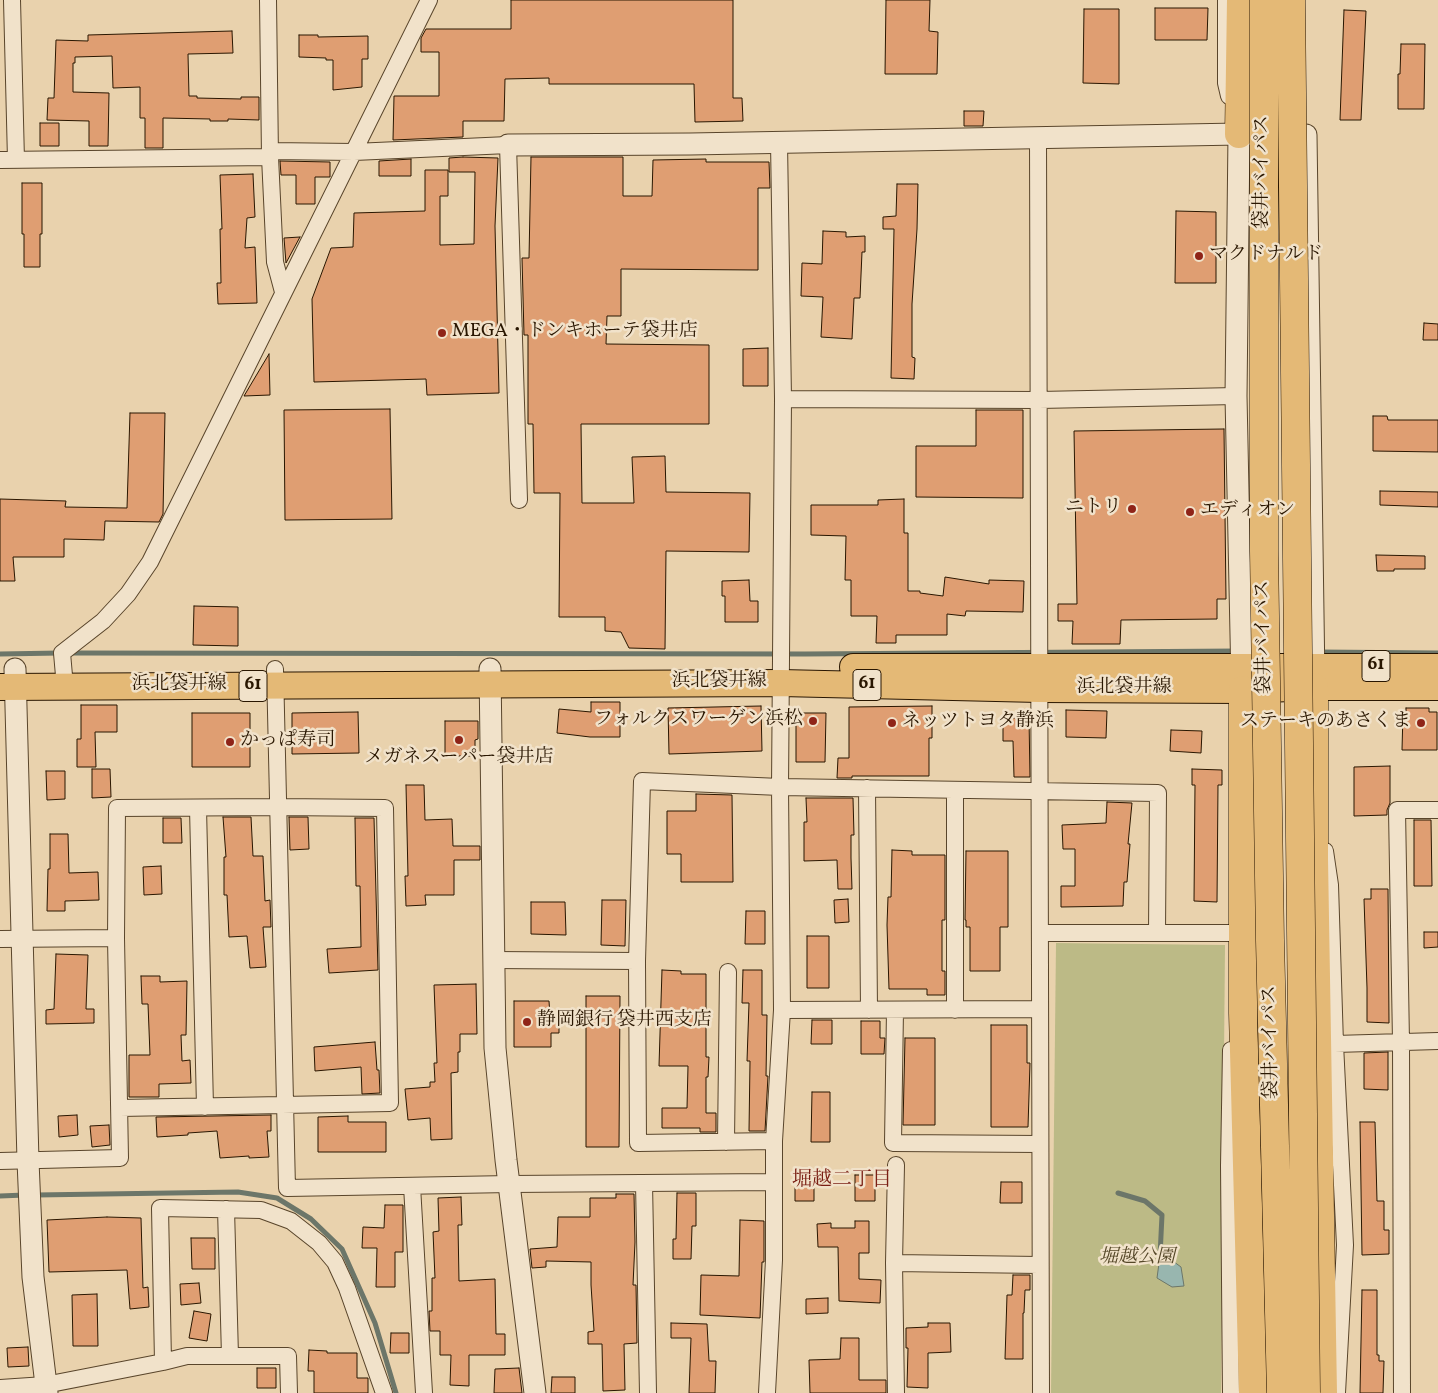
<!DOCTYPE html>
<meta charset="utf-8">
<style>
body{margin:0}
canvas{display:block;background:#e9d2ad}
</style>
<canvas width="1438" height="1393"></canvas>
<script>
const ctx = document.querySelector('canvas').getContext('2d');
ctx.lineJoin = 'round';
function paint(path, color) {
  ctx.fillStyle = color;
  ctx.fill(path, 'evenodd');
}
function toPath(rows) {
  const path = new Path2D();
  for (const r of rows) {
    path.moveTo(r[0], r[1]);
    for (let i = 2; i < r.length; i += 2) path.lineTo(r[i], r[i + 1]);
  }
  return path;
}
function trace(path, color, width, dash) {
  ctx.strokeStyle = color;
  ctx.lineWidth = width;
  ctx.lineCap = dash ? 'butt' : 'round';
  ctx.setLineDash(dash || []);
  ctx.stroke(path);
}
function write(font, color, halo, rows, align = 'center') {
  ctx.font = font + ' Vollkorn,"Noto Serif JP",serif';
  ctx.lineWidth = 5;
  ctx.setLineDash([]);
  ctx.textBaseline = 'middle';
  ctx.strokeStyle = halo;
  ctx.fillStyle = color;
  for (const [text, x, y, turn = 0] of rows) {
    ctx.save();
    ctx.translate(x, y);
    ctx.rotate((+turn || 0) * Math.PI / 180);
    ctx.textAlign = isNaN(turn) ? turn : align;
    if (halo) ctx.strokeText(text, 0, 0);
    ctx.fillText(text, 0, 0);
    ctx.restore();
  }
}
paint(toPath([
 [1056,943,1225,945,1221,1393,1051,1393]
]), '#bcba86');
const water = toPath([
 [1160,1256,1166,1256,1181,1267,1184,1286,1172,1287,1157,1278,1160,1256]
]);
paint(water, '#98b6af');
trace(water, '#6c7669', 1);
trace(toPath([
 [1319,652,1438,653],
 [69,653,805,654,1238,651],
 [0,654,60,653],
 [1118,1193,1145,1201,1162,1215,1160,1256],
 [36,1195,238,1192,277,1198,311,1219,342,1249,375,1323,396,1393],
 [0,1196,25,1195]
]), '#6c7669', 5);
const building = toPath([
 [511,0,733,0,733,98,742,98,743,121,695,122,694,84,549,84,549,78,505,79,504,121,463,121,463,137,393,140,394,96,439,96,439,52,421,52,421,38,426,29,511,29,511,0],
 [886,0,930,0,929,31,938,32,937,74,885,74,886,0],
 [1155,8,1208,8,1207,40,1155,40,1155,8],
 [1084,9,1119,9,1119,84,1083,83,1084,9],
 [1344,10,1366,11,1361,120,1340,120,1344,10],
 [232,31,233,53,188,54,189,96,197,96,197,98,241,99,241,97,259,97,259,120,228,119,228,121,210,121,210,119,163,118,163,148,145,148,145,118,140,118,140,87,113,88,112,56,75,57,75,63,73,63,73,92,109,93,108,146,89,146,89,121,47,120,48,98,54,98,56,40,88,41,88,35,232,31],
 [299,35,318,35,318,37,368,36,368,59,362,59,362,87,333,90,333,60,326,60,326,58,299,57,299,35],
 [1401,44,1425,44,1424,109,1398,109,1398,74,1400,74,1401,44],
 [964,111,984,111,983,126,964,126,964,111],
 [40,123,59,123,59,146,40,146,40,123],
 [463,157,498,158,495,226,499,393,427,395,426,379,314,382,312,299,331,248,353,247,354,213,425,211,425,170,448,170,448,196,440,196,440,245,474,244,475,172,449,172,449,158,463,157],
 [531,157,623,157,623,196,652,196,653,160,706,159,706,162,769,162,770,188,758,188,758,270,621,269,621,316,607,316,606,344,709,345,709,424,581,424,582,503,634,503,632,457,665,456,666,492,750,493,749,552,666,551,665,649,629,648,621,632,605,631,605,617,559,617,560,493,534,493,533,424,528,424,528,335,524,335,522,258,529,258,531,157],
 [411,159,411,176,379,176,379,161,411,159],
 [280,161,330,162,330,177,315,177,315,204,296,204,296,175,281,175,280,161],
 [253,174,255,217,247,218,245,248,255,247,257,303,218,304,217,283,221,283,220,229,222,229,220,175,253,174],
 [22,183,42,183,42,234,40,234,40,267,24,267,24,234,22,234,22,183],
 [897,184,918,184,917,229,912,304,912,357,915,358,914,379,891,378,894,229,883,229,883,217,896,216,897,184],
 [1176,211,1216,212,1216,283,1175,283,1176,211],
 [823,231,846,232,846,237,865,236,865,252,862,252,860,298,854,298,852,339,821,337,823,297,801,296,802,263,822,264,823,231],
 [300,237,286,263,284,238,300,237],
 [1424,323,1438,324,1438,340,1423,340,1424,323],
 [768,348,768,386,743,386,743,349,768,348],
 [269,354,270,395,244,396,269,354],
 [390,409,392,519,285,520,284,410,390,409],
 [976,410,1023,410,1023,498,916,497,916,446,976,446,976,410],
 [130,413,165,413,163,514,159,522,105,521,104,540,64,539,64,557,13,557,15,581,0,581,0,499,66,501,65,507,127,508,130,413],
 [1373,416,1387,416,1388,420,1438,420,1438,452,1373,451,1373,416],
 [1224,429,1226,599,1217,599,1217,619,1121,620,1120,644,1072,644,1073,621,1058,621,1058,604,1077,604,1074,431,1224,429],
 [1380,491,1438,492,1438,507,1380,505,1380,491],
 [904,499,904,533,908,533,908,591,920,591,920,593,943,596,945,577,989,584,989,580,1024,581,1023,612,966,611,965,616,947,614,947,635,896,635,896,643,876,643,877,616,851,616,851,580,845,580,846,536,811,535,811,505,878,505,878,500,904,499],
 [1376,555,1425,556,1425,569,1394,569,1394,571,1377,571,1376,555],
 [749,580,750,601,758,601,758,622,725,622,725,596,722,596,722,581,749,580],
 [194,606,238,607,238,646,193,645,194,606],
 [591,702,620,702,620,737,590,737,557,733,559,709,591,712,591,702],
 [81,705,117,705,117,732,95,732,96,767,77,767,77,739,81,739,81,705],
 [761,706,762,751,669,754,668,708,761,706],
 [932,706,932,738,929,738,929,776,852,776,852,778,837,778,838,758,849,758,849,707,932,706],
 [1406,708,1429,708,1429,712,1437,712,1437,750,1402,750,1403,712,1406,712,1406,708],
 [1066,710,1107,711,1106,738,1066,737,1066,710],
 [358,712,359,753,292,754,292,713,358,712],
 [192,713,250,713,250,767,192,767,192,713],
 [796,713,826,713,825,762,796,762,796,713],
 [1003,718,1029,718,1030,777,1014,777,1013,741,1003,741,1003,718],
 [445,721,478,721,478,739,475,740,475,756,445,756,445,721],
 [1171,730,1202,731,1201,753,1170,751,1171,730],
 [1390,766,1390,803,1387,810,1387,815,1354,816,1354,767,1390,766],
 [92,769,110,769,111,797,92,798,92,769],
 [1192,769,1222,770,1222,785,1218,785,1217,902,1194,901,1195,785,1192,785,1192,769],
 [46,771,65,771,65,799,47,800,46,771],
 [406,785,424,785,425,820,452,819,453,846,480,846,480,860,454,860,454,895,425,895,426,905,406,906,405,876,408,876,406,785],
 [696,794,732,795,733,882,681,882,681,854,667,854,667,811,696,811,696,794],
 [806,798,853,798,854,835,851,835,851,858,852,889,838,889,837,860,804,861,804,822,807,822,806,798],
 [1107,802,1132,803,1128,844,1130,844,1127,882,1124,882,1123,906,1061,907,1061,886,1075,886,1075,849,1063,849,1062,825,1106,823,1107,802],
 [223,817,251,817,253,856,263,856,265,901,270,900,271,927,263,927,266,967,250,968,247,936,229,937,227,895,224,895,224,857,226,857,223,817],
 [289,817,308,817,309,849,290,850,289,817],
 [163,818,181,818,182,843,163,843,163,818],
 [355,818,374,818,378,970,329,973,327,949,361,947,360,886,356,886,355,818],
 [1414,820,1431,820,1432,886,1414,886,1414,820],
 [50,834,68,834,69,873,98,872,99,900,65,901,65,911,47,911,48,869,50,869,50,834],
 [892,850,912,851,912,855,945,855,945,920,942,920,942,971,945,971,945,995,927,995,927,989,889,989,887,925,888,897,891,897,892,850],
 [966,851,1008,851,1008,927,1000,927,1000,971,970,971,970,927,966,927,966,920,965,920,966,851],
 [161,866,162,894,144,895,143,867,161,866],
 [1371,889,1388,889,1389,1023,1367,1022,1367,988,1364,899,1371,899,1371,889],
 [848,899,849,922,835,923,834,900,848,899],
 [602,900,626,900,625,946,601,945,602,900],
 [531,902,565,902,566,935,531,934,531,902],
 [746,911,765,911,765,944,745,944,746,911],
 [1424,932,1438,932,1438,947,1424,948,1424,932],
 [807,936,829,936,829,988,807,988,807,936],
 [56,954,88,955,86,1009,94,1009,94,1023,46,1024,46,1010,54,1009,56,954],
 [662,970,681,971,681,974,706,974,706,1057,709,1057,708,1077,706,1077,706,1113,716,1113,716,1132,700,1132,700,1128,662,1128,662,1108,687,1108,688,1066,659,1066,662,970],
 [743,970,762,970,762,1015,767,1015,766,1076,768,1076,765,1131,749,1131,750,1061,747,1061,749,1003,742,1003,743,970],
 [141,976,160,976,160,982,187,981,186,1035,181,1035,182,1061,190,1060,191,1083,159,1084,159,1097,129,1097,129,1055,150,1055,148,1004,142,1004,141,976],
 [476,984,477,1034,460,1034,460,1052,458,1052,458,1072,451,1073,452,1139,431,1140,430,1118,408,1120,405,1089,430,1087,430,1082,435,1082,434,1063,437,1063,434,985,476,984],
 [586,996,620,996,619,1147,586,1147,586,996],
 [514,1001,549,1001,550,1016,559,1016,559,1033,551,1033,551,1047,514,1047,514,1001],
 [812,1020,832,1020,832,1044,811,1044,812,1020],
 [861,1021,880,1021,880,1038,885,1038,884,1054,861,1054,861,1021],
 [991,1025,1027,1025,1027,1063,1030,1063,1028,1127,991,1127,991,1025],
 [905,1038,935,1038,935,1125,903,1125,905,1038],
 [375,1042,377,1070,379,1070,380,1093,362,1094,361,1067,315,1071,314,1047,375,1042],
 [1388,1052,1388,1090,1364,1089,1364,1053,1388,1052],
 [812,1092,830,1092,830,1142,811,1142,812,1092],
 [77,1115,78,1135,59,1137,58,1116,77,1115],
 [271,1115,271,1131,267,1131,269,1157,249,1158,249,1156,220,1158,217,1131,188,1133,188,1135,157,1137,156,1117,271,1115],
 [348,1116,348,1122,386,1122,386,1152,318,1152,318,1117,348,1116],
 [1360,1122,1375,1122,1377,1201,1384,1201,1384,1230,1389,1230,1389,1254,1362,1255,1360,1122],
 [109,1125,110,1145,92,1147,90,1126,109,1125],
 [855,1175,875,1175,875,1201,855,1201,855,1175],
 [795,1180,814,1181,814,1201,795,1201,795,1180],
 [1001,1182,1022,1182,1022,1203,1000,1203,1001,1182],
 [677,1193,696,1193,696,1226,692,1226,691,1259,673,1259,673,1239,676,1239,677,1193],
 [616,1194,634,1194,635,1242,633,1285,636,1285,637,1343,624,1344,625,1390,603,1391,602,1344,588,1344,588,1332,594,1331,591,1285,591,1262,546,1261,546,1267,532,1268,530,1249,557,1247,558,1217,590,1217,590,1198,616,1198,616,1194],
 [461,1197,462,1225,458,1225,459,1281,495,1279,496,1334,505,1334,505,1355,469,1355,469,1386,450,1385,451,1355,440,1355,440,1331,430,1331,429,1311,432,1311,432,1278,435,1278,433,1232,439,1231,438,1198,461,1197],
 [385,1205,403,1205,403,1252,395,1252,395,1287,376,1287,377,1248,362,1248,363,1227,384,1228,385,1205],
 [107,1217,141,1218,143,1288,148,1287,149,1307,130,1309,127,1270,49,1272,47,1220,107,1217],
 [740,1220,764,1221,764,1262,762,1262,760,1318,700,1315,701,1275,739,1276,740,1220],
 [855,1221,869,1221,869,1253,859,1253,859,1279,881,1280,880,1303,839,1301,838,1247,818,1247,817,1224,831,1223,831,1228,855,1228,855,1221],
 [191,1238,215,1238,215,1269,192,1269,191,1238],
 [1013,1275,1030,1275,1030,1290,1025,1290,1024,1313,1023,1313,1023,1359,1005,1359,1007,1295,1012,1295,1013,1275],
 [199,1283,201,1303,181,1305,180,1284,199,1283],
 [1362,1290,1377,1290,1377,1355,1379,1355,1379,1361,1384,1361,1383,1393,1360,1393,1362,1290],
 [97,1294,98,1346,73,1346,72,1295,97,1294],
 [828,1298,828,1313,806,1314,806,1299,828,1298],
 [194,1311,211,1314,207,1341,189,1338,194,1311],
 [671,1323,707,1324,709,1361,716,1361,715,1393,689,1393,691,1338,671,1338,671,1323],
 [928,1323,950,1323,951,1352,928,1353,928,1388,907,1387,908,1348,906,1348,906,1328,928,1327,928,1323],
 [391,1333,409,1333,409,1353,390,1353,391,1333],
 [841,1338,859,1338,859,1380,886,1380,886,1393,810,1393,809,1360,840,1359,841,1338],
 [28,1347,29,1366,8,1367,7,1348,28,1347],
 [309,1350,327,1351,327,1353,357,1353,357,1378,368,1378,368,1393,314,1393,314,1371,308,1371,309,1350],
 [257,1368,276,1368,276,1388,257,1388,257,1368],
 [519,1368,522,1393,494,1393,495,1369,519,1368],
 [552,1377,575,1377,575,1393,551,1393,552,1377]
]);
paint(building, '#df9e72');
trace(building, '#291600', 1);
const minor = toPath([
 [12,0,16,160],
 [268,0,270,157,275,262,283,292],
 [1226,0,1226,83,1229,96],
 [1038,137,1041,1393],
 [270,151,354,152,508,145,519,500],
 [0,160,270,157],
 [783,399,1039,400,1236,396],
 [275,669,287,1188,510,1184,773,1182],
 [65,687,62,653,103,621,128,594,150,562,429,0],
 [867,788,869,1010],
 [955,790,955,1010],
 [198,808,205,1107],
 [1325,851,1330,885,1335,1044,1345,1245,1337,1393],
 [1041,933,1234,933],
 [0,939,116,938],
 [493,960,637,961],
 [782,1010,1040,1009],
 [895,1010,893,1143,1040,1144],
 [1335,1044,1438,1041],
 [774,1141,638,1143,637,961,642,781,780,787,1158,793,1157,933],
 [726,1142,728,972],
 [0,1161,120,1158,116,938,117,808,278,807,385,808,390,1103,120,1108],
 [896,1165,894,1263,896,1393],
 [644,1183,648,1393],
 [412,1186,424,1393],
 [226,1209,230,1356],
 [894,1263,1039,1265],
 [163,1362,160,1208,261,1210,291,1221,319,1243,335,1262,347,1288,384,1393],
 [0,1388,45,1385,163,1362,187,1356,288,1356,289,1393],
 [767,1393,774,1260,774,1141,782,1010,780,787,783,399,779,142],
 [1231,1393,1229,1166,1231,1050],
 [1402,1393,1401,1042,1397,810,1438,810]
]);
const tertiary = toPath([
 [1239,134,1236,396,1242,682],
 [508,145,690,144,1239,134,1306,135,1314,682],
 [15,669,28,1161,33,1277,47,1393],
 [490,669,495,1048,506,1160,535,1393]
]);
const primary = toPath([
 [853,667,1438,667],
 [0,687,781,683,1039,689,1243,690,1314,687,1438,687]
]);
const trunk = toPath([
 [1239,134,1241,0],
 [1314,687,1314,859,1323,1393],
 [1243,690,1243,1013,1253,1393]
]);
trace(minor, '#59452b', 18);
trace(tertiary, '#59452b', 23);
trace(primary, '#291600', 28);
trace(trunk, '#291600', 29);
trace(minor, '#f1e2ca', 16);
trace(tertiary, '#f1e2ca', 21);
trace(primary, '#e4b976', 26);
trace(trunk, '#e4b976', 28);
const trunkBridge = toPath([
 [1264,0,1264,551,1270,940,1281,1393],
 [1291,0,1306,1393]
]);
trace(trunkBridge, '#291600', 29, []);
trace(trunkBridge, '#e4b976', 28);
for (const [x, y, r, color] of [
 [1199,256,5,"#8f2418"],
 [442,333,5,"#8f2418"],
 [1132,509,5,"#8f2418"],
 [1190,512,5,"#8f2418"],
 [813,721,5,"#8f2418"],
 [892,723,5,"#8f2418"],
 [1421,723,5,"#8f2418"],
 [459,740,5,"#8f2418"],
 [230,742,5,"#8f2418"],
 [527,1022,5,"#8f2418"]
]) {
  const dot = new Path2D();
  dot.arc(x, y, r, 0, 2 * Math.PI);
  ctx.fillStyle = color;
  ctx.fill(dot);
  trace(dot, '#f1e2ca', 2);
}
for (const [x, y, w] of [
 [1376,666,28],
 [867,685,28],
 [253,686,28]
]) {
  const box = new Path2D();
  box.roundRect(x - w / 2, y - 15.5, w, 31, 4);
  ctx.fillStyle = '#f1e2ca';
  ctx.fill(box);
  trace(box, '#291600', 1);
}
write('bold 18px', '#291600', null, [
 ["61",1376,666],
 ["61",867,685],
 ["61",253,686]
]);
write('19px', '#291600', '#f1e2ca', [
 ["袋井バイパス",1264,172,-90],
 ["袋井バイパス",1265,637,-91],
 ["浜北袋井線",719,683],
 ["浜北袋井線",179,686],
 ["浜北袋井線",1124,689],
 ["袋井バイパス",1272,1042,-91]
]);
write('19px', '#291600', '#f1e2ca', [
 ["マクドナルド",1209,256],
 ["MEGA・ドンキホーテ袋井店",452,333],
 ["ニトリ",1122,509,"right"],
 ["エディオン",1200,512],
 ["フォルクスワーゲン浜松",803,721,"right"],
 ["ネッツトヨタ静浜",902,723],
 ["ステーキのあさくま",1411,723,"right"],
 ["かっぱ寿司",240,742],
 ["メガネスーパー袋井店",459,759,"center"],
 ["静岡銀行 袋井西支店",537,1022]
], 'left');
write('italic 19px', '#554728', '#f1e2ca', [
 ["堀越公園",1137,1259]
]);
write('20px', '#7a1f14', '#f1e2ca', [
 ["堀越二丁目",842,1181]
]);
</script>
